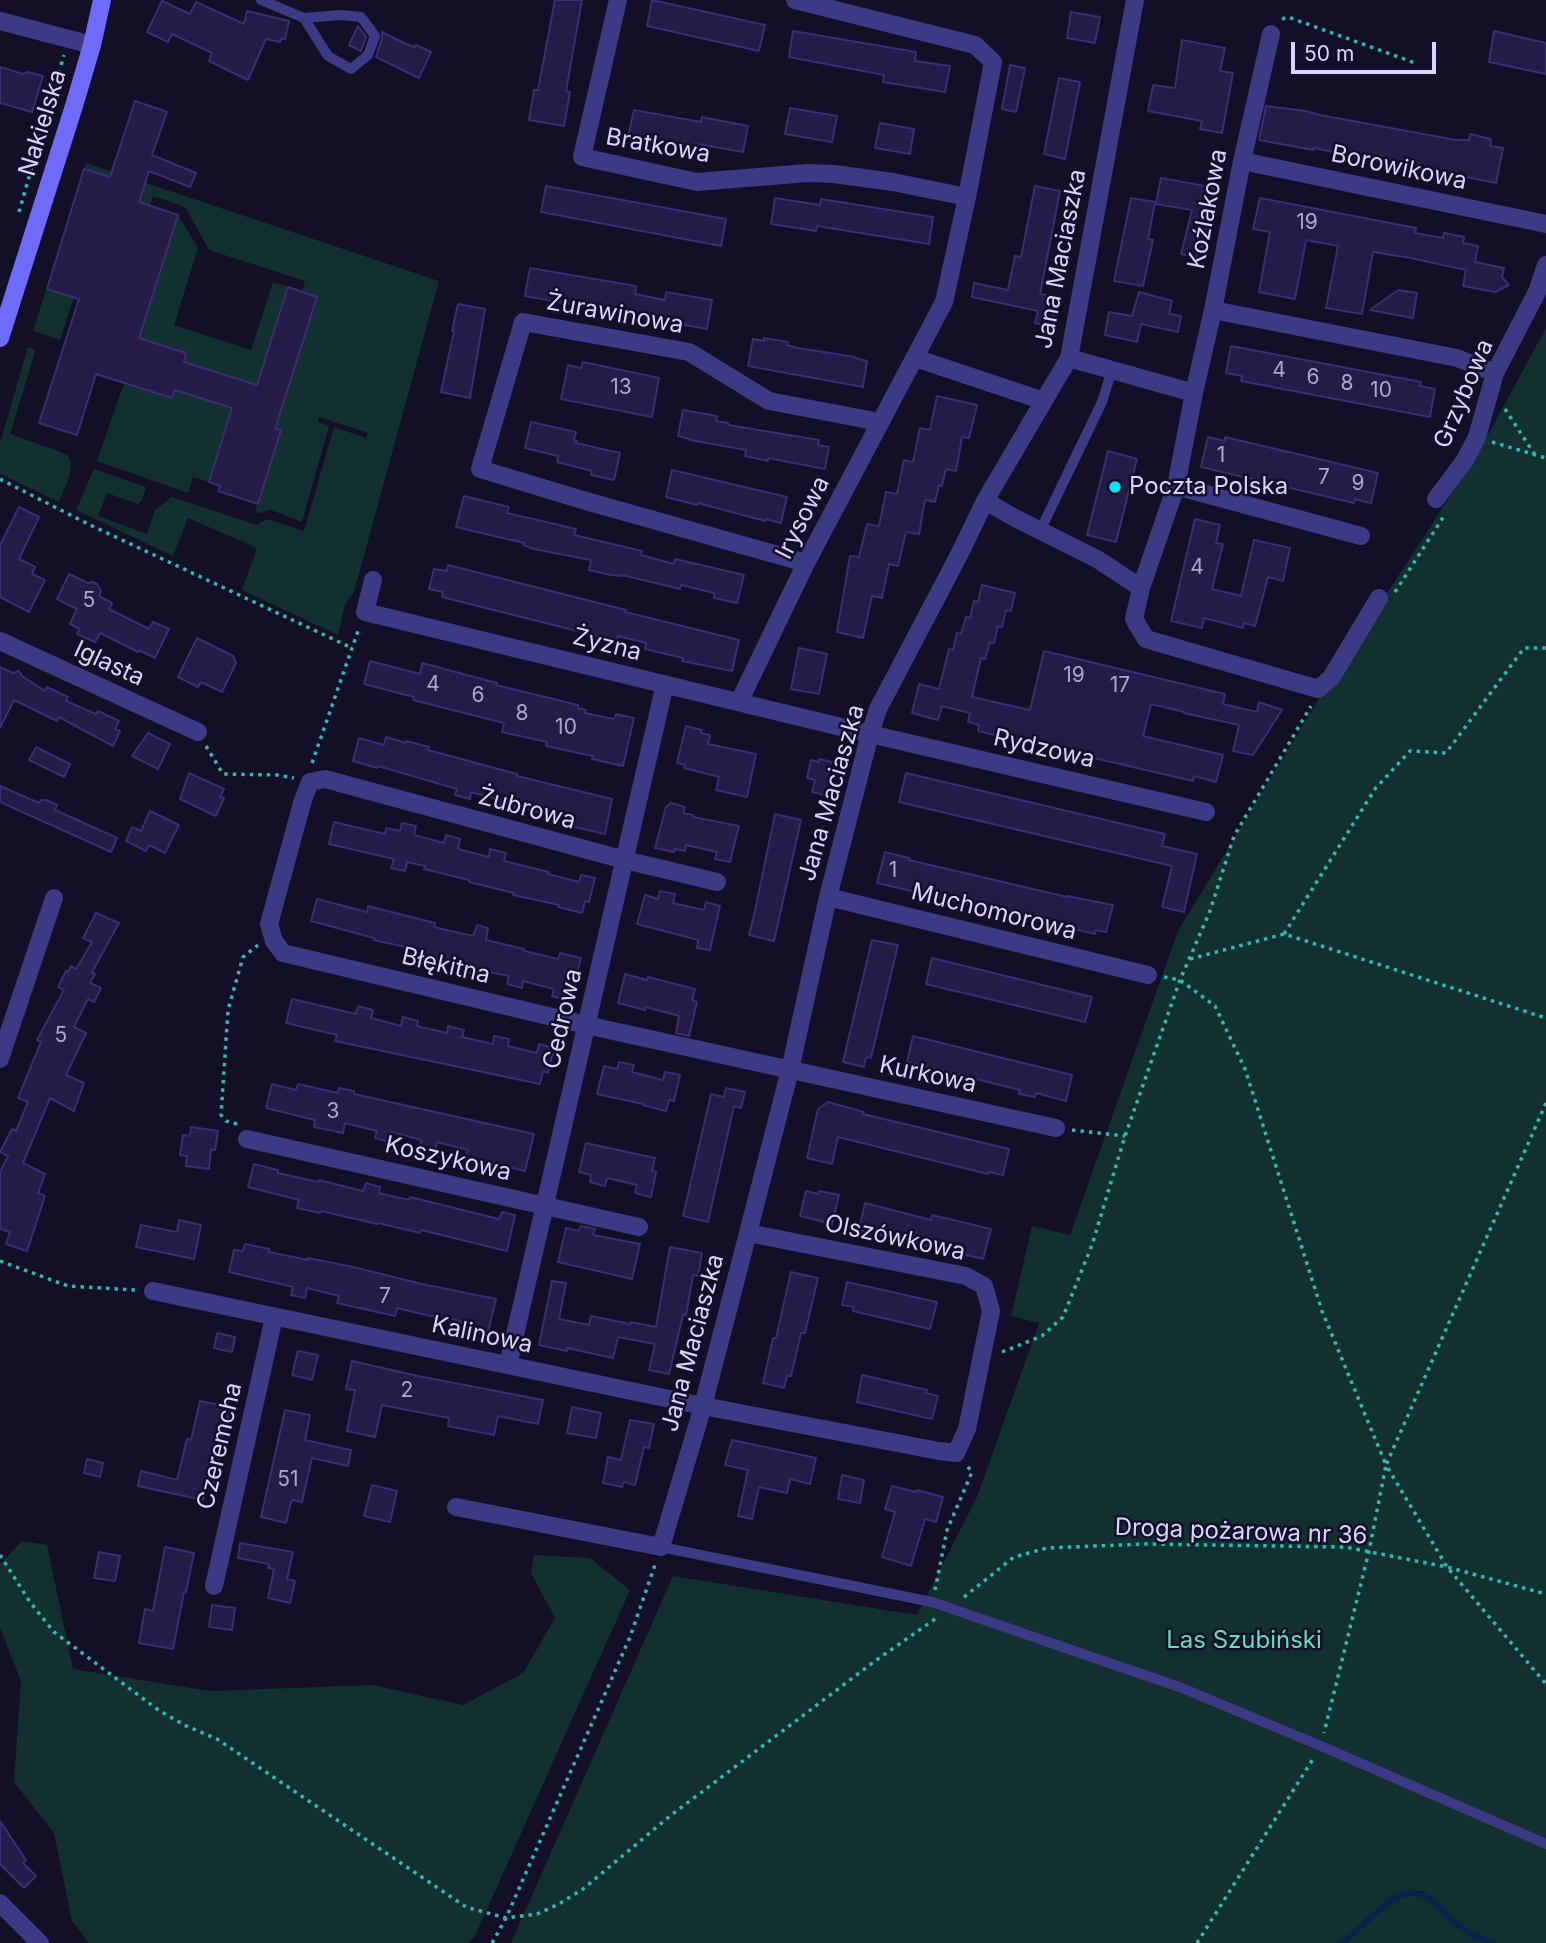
<!DOCTYPE html>
<meta charset="utf-8">
<style>
body{margin:0}
#map{position:relative;width:1546px;height:1943px;overflow:hidden;background:#130f26;font-family:Inter,sans-serif}
canvas{display:block}
.scale{position:absolute;left:1291px;top:42px;width:145px;height:32px;box-sizing:border-box;border:4px solid #d9d4ff;border-top:0;padding-left:9px;font-size:21px;line-height:24px;white-space:nowrap;color:#d9d4ff;-webkit-text-stroke:5px #130f26;paint-order:stroke}
</style>
<div id="map">
<canvas width="1546" height="1943"></canvas>
<div class="scale">50 m</div>
</div>
<script>
const ctx = document.querySelector('canvas').getContext('2d');
ctx.lineJoin = 'round';
function paint(path, color) {
  ctx.fillStyle = color;
  ctx.fill(path, 'evenodd');
}
function toPath(rows) {
  const path = new Path2D();
  for (const r of rows) {
    path.moveTo(r[0], r[1]);
    for (let i = 2; i < r.length; i += 2) path.lineTo(r[i], r[i + 1]);
  }
  return path;
}
function trace(path, color, width, dash) {
  ctx.strokeStyle = color;
  ctx.lineWidth = width;
  ctx.lineCap = dash ? 'butt' : 'round';
  ctx.setLineDash(dash || []);
  ctx.stroke(path);
}
function write(font, color, halo, rows, align = 'center') {
  ctx.font = font + ' Inter,sans-serif';
  ctx.lineWidth = 5;
  ctx.setLineDash([]);
  ctx.textBaseline = 'middle';
  ctx.strokeStyle = halo;
  ctx.fillStyle = color;
  for (const [text, x, y, turn = 0] of rows) {
    ctx.save();
    ctx.translate(x, y);
    ctx.rotate((+turn || 0) * Math.PI / 180);
    ctx.textAlign = isNaN(turn) ? turn : align;
    if (halo) ctx.strokeText(text, 0, 0);
    ctx.fillText(text, 0, 0);
    ctx.restore();
  }
}
paint(toPath([
 [86,163,439,281,354,592,345,604,338,635,242,590,257,548,188,518,173,556,0,474,0,443,28,347,33,349,35,352,10,434,61,452,68,456,71,464,69,477,59,502,76,510,94,469,146,487,142,500,138,504,107,493,98,516,147,534,155,510,172,497,257,525,267,519,304,531,334,427,366,438,368,433,319,417,318,422,329,426,302,522,271,510,259,513,255,512,281,431,272,428,277,422,317,297,302,292,305,281,209,250,185,207,153,196,112,322,81,275,60,340,33,331],
 [178,215,198,248,174,325,251,350,273,282,288,287,257,385,184,362,186,353,139,338],
 [1546,328,1546,1943,511,1943,673,1576,917,1615,977,1497,1039,1323,1011,1316,1032,1226,1070,1235,1178,931,1324,690,1477,455],
 [124,383,172,398,175,390,232,408,209,482,193,477,188,493,97,461],
 [22,1541,47,1545,73,1669,210,1691,373,1685,463,1705,523,1673,555,1618,531,1573,534,1555,590,1558,630,1590,475,1936,469,1943,89,1943,72,1921,54,1833,14,1782,21,1681,0,1628,0,1564]
]), '#12302f');
trace(toPath([
 [1342,1943,1391,1900,1408,1893,1423,1894,1438,1905,1450,1919,1470,1934,1493,1943]
]), '#0c2248', 6);
const building = toPath([
 [555,0,582,0,566,91,570,92,564,126,529,120,534,90,538,90,555,0],
 [652,0,765,25,759,51,647,26,652,0],
 [162,1,190,14,196,2,244,24,247,11,289,21,285,39,281,39,280,42,266,39,248,80,209,61,212,53,172,34,168,42,147,32,162,1],
 [1071,12,1100,17,1095,43,1067,38,1071,12],
 [358,26,366,37,361,51,349,45,358,26],
 [793,31,916,52,915,61,950,66,945,92,883,82,884,75,789,57,793,31],
 [1494,31,1546,43,1546,74,1489,62,1494,31],
 [382,32,406,44,415,47,416,45,431,52,419,78,376,57,382,39,382,32],
 [1182,40,1225,48,1220,71,1233,73,1222,133,1200,129,1202,121,1148,111,1153,85,1175,88,1182,40],
 [1010,65,1025,68,1016,112,1002,109,1010,65],
 [0,67,23,74,28,72,43,76,32,112,0,103,0,67],
 [1059,78,1080,82,1065,159,1044,154,1059,78],
 [135,101,167,112,152,155,196,173,190,187,149,171,139,202,178,215,139,338,186,353,184,362,257,385,288,287,317,297,275,429,281,430,258,504,218,491,220,486,209,482,232,408,175,390,172,398,96,374,77,435,39,423,79,299,47,289,84,169,110,177,135,101],
 [1266,106,1306,111,1320,115,1456,140,1469,140,1470,134,1491,139,1490,146,1503,148,1496,183,1382,160,1381,162,1314,148,1313,150,1259,140,1266,106],
 [790,108,837,116,832,142,785,134,790,108],
 [634,110,701,122,702,117,748,126,743,152,698,144,696,149,628,137,634,110],
 [880,123,914,129,910,154,875,148,880,123],
 [1161,178,1216,188,1209,223,1207,223,1200,258,1181,254,1192,210,1156,204,1161,178],
 [546,186,726,219,721,246,541,212,546,186],
 [1035,186,1060,191,1040,294,1058,298,1052,326,1035,323,1038,311,972,297,974,283,1008,290,1015,256,1021,257,1035,186],
 [775,198,820,205,821,199,933,217,929,244,817,226,816,231,771,224,775,198],
 [1131,198,1155,202,1148,239,1153,240,1143,286,1114,281,1131,198],
 [1260,198,1416,228,1415,233,1443,238,1444,233,1464,237,1463,243,1478,246,1475,262,1504,268,1502,277,1509,285,1495,292,1463,286,1466,270,1411,258,1373,252,1362,314,1326,308,1338,246,1306,240,1295,299,1259,292,1270,232,1253,229,1260,198],
 [530,268,636,286,635,294,665,300,666,292,712,300,707,329,525,296,530,268],
 [1398,290,1417,293,1413,318,1370,310,1398,290],
 [1139,292,1172,301,1169,314,1181,316,1178,332,1141,324,1137,342,1105,335,1109,312,1132,316,1139,292],
 [458,304,485,309,470,398,441,392,454,331,452,331,458,304],
 [764,338,788,342,787,345,798,348,855,357,855,358,867,361,863,387,748,366,753,339,764,341,764,338],
 [1231,346,1421,382,1420,386,1435,389,1430,417,1241,381,1242,376,1226,373,1231,346],
 [583,362,659,378,652,417,561,399,568,365,581,368,583,362],
 [937,396,977,405,969,438,962,437,956,471,946,469,942,486,939,485,935,502,925,500,919,534,906,532,898,566,889,564,882,598,872,596,863,638,837,632,850,556,859,557,867,524,879,526,886,492,897,494,904,460,913,462,920,428,930,430,937,396],
 [683,410,717,416,716,421,728,423,728,425,819,440,818,445,829,447,825,469,768,458,768,461,745,456,746,450,690,440,690,439,678,436,683,410],
 [531,422,576,432,574,440,577,441,576,443,620,453,614,480,591,475,592,471,557,462,558,456,525,448,531,422],
 [1208,437,1225,441,1225,437,1378,473,1371,503,1355,499,1354,503,1201,467,1208,437],
 [1108,451,1137,459,1116,542,1087,535,1108,451],
 [672,470,787,497,781,523,766,519,765,521,698,503,697,505,666,497,672,470],
 [464,496,509,507,507,513,576,529,574,535,642,551,641,555,674,564,675,559,744,575,737,603,714,598,714,593,681,585,680,589,622,575,622,576,611,575,589,570,591,560,534,549,523,545,524,543,456,527,464,496],
 [19,507,39,517,19,559,35,567,32,574,45,580,29,612,0,597,0,545,19,507],
 [1195,519,1220,525,1216,543,1223,544,1212,589,1241,596,1254,540,1290,548,1283,581,1268,577,1255,626,1244,623,1243,628,1204,618,1202,628,1171,621,1195,519],
 [448,565,626,610,625,612,739,640,732,671,682,661,683,658,645,649,646,643,618,636,617,641,442,597,443,592,429,589,434,569,447,571,448,565],
 [69,574,88,583,92,582,97,584,101,591,99,596,112,603,109,609,149,629,153,622,169,629,155,658,139,650,138,652,100,633,95,642,77,634,80,629,70,624,77,609,57,599,69,574],
 [982,585,1015,593,1011,611,1006,610,1002,627,998,626,994,643,990,642,985,659,981,658,972,697,1030,710,1044,651,1225,694,1223,704,1257,712,1259,702,1282,710,1253,755,1233,751,1239,725,1184,713,1184,712,1151,704,1143,736,1223,755,1216,782,1194,776,1193,781,978,731,979,725,968,722,970,713,942,706,938,720,912,713,919,684,939,689,949,649,953,650,957,633,961,634,966,617,970,618,974,601,978,602,982,585],
 [197,638,233,656,236,663,222,692,201,682,198,687,178,677,197,638],
 [799,648,827,654,819,694,791,689,799,648],
 [370,661,420,674,422,663,497,683,496,685,578,705,578,708,586,710,585,713,614,719,616,714,634,718,623,766,592,759,593,756,546,746,547,742,502,732,504,723,413,700,414,697,364,684,370,661],
 [0,667,13,673,19,671,22,676,45,691,47,687,68,697,66,701,96,714,98,711,119,721,115,729,120,731,113,746,59,717,57,721,14,700,0,728,0,667],
 [686,726,702,730,701,733,710,735,708,744,756,754,747,797,716,790,719,777,684,768,685,765,677,763,686,726],
 [148,733,170,744,158,769,132,756,148,733],
 [386,737,406,743,406,741,429,747,428,750,517,774,517,776,612,799,605,834,544,820,546,814,515,806,514,811,499,807,501,800,471,792,470,799,455,795,457,789,378,766,377,768,353,761,359,738,384,745,386,737],
 [36,747,70,764,64,777,29,760,36,747],
 [819,759,836,763,828,796,812,792,815,780,807,778,811,760,819,762,819,759],
 [189,773,224,789,220,797,224,798,216,816,180,799,189,773],
 [906,773,1165,834,1162,846,1197,854,1184,912,1162,907,1172,866,899,802,906,773],
 [0,786,39,803,41,800,46,800,57,805,55,810,117,838,111,852,0,802,0,786],
 [671,803,685,807,683,813,693,815,693,817,739,826,730,862,715,859,717,852,686,845,685,851,675,849,674,852,655,848,666,807,671,803],
 [150,811,179,825,165,853,149,845,146,851,126,841,132,827,141,831,150,811],
 [775,814,801,820,774,941,749,935,755,911,775,814],
 [334,822,385,834,386,828,400,831,402,823,416,826,414,835,444,843,446,835,460,839,458,849,489,857,490,849,506,853,504,861,549,872,548,874,579,882,581,875,595,878,589,902,585,901,582,913,558,907,559,905,513,895,514,893,469,882,469,880,424,869,425,866,407,862,405,871,391,868,394,859,329,844,334,822],
 [885,852,909,858,909,860,1067,897,1067,896,1113,905,1106,932,1096,930,1095,934,877,883,885,852],
 [660,891,675,894,673,903,704,910,706,902,720,906,710,950,697,948,698,940,637,924,645,895,658,899,660,891],
 [317,899,367,912,368,906,435,923,434,927,473,936,477,925,488,928,486,940,524,949,524,951,558,959,560,953,581,958,576,977,572,976,566,1000,552,996,554,989,523,981,522,988,507,984,509,976,479,970,478,975,463,972,465,965,434,957,433,962,418,958,419,950,374,940,374,938,311,921,317,899],
 [96,913,119,923,92,972,95,974,90,983,101,988,94,1002,88,999,74,1027,86,1033,66,1075,84,1083,74,1111,50,1098,23,1163,45,1174,38,1193,45,1196,27,1251,6,1244,10,1232,0,1229,0,1172,8,1156,0,1152,12,1129,16,1131,28,1102,18,1098,41,1042,37,1040,64,990,58,987,66,971,68,972,71,966,76,969,92,942,83,938,96,913],
 [872,940,898,945,871,1058,866,1057,864,1067,843,1062,872,940],
 [932,958,1092,997,1085,1022,926,984,932,958],
 [625,974,647,980,648,977,695,989,692,1000,697,1002,689,1036,676,1033,679,1016,646,1007,645,1010,618,1003,625,974],
 [292,999,356,1014,358,1006,373,1010,371,1018,401,1026,403,1017,418,1021,417,1026,447,1033,448,1026,464,1030,462,1037,493,1044,494,1036,509,1039,508,1046,537,1053,539,1044,554,1048,548,1073,543,1071,540,1084,335,1041,337,1035,286,1023,292,999],
 [913,1036,1072,1075,1066,1101,1036,1093,1035,1097,1019,1094,1020,1090,907,1062,913,1036],
 [619,1062,634,1065,632,1072,663,1080,665,1072,680,1075,674,1101,669,1100,666,1111,643,1105,643,1104,597,1094,604,1066,617,1069,619,1062],
 [272,1084,296,1090,298,1084,338,1093,339,1088,354,1091,354,1094,534,1134,525,1171,466,1157,468,1150,437,1142,435,1151,420,1148,421,1140,392,1132,389,1142,375,1138,377,1131,345,1123,343,1133,314,1127,315,1120,266,1108,272,1084],
 [726,1088,745,1092,741,1108,734,1106,708,1222,683,1216,711,1094,724,1097,726,1088],
 [828,1102,864,1112,863,1114,1009,1149,1003,1175,989,1172,988,1174,838,1137,832,1164,807,1158,818,1109,828,1102],
 [191,1127,218,1131,215,1150,211,1149,209,1169,186,1166,187,1156,180,1155,183,1135,190,1136,191,1127],
 [586,1143,655,1158,652,1171,656,1172,651,1197,635,1193,637,1185,607,1178,605,1186,590,1182,591,1175,579,1172,586,1143],
 [254,1164,278,1170,278,1173,318,1182,319,1180,363,1191,366,1183,380,1187,379,1193,409,1200,410,1197,499,1219,502,1212,515,1215,507,1251,421,1230,420,1233,378,1223,377,1224,321,1211,320,1213,297,1208,299,1200,248,1187,254,1164],
 [806,1191,818,1194,819,1191,839,1195,832,1224,800,1216,806,1191],
 [865,1203,931,1220,932,1215,991,1229,983,1259,859,1230,865,1203],
 [179,1220,201,1225,194,1259,136,1247,141,1225,177,1232,179,1220],
 [581,1226,595,1229,593,1235,640,1244,632,1279,558,1262,566,1228,579,1231,581,1226],
 [245,1244,269,1249,269,1252,308,1260,308,1258,353,1267,422,1284,496,1299,487,1336,472,1332,474,1325,444,1317,443,1319,397,1308,395,1316,337,1303,339,1296,307,1288,305,1298,291,1295,293,1287,229,1272,234,1250,243,1251,245,1244],
 [670,1247,702,1253,698,1276,693,1275,686,1315,683,1315,669,1374,649,1370,655,1344,618,1337,613,1358,567,1348,567,1351,539,1345,552,1281,566,1283,559,1319,589,1325,591,1316,630,1324,631,1322,656,1327,670,1247],
 [791,1272,818,1278,805,1333,801,1333,791,1376,787,1376,784,1388,763,1383,773,1338,776,1338,791,1272],
 [847,1282,937,1302,930,1329,853,1311,854,1307,842,1305,847,1282],
 [217,1333,235,1337,232,1352,214,1348,217,1333],
 [298,1351,318,1355,312,1380,292,1375,298,1351],
 [352,1361,418,1376,543,1400,538,1424,498,1416,494,1435,448,1426,449,1418,382,1405,375,1437,347,1431,355,1390,346,1389,352,1361],
 [862,1375,927,1390,926,1393,938,1396,932,1419,857,1402,862,1375],
 [200,1401,230,1407,214,1483,207,1482,203,1500,138,1486,141,1471,177,1480,187,1439,191,1440,200,1401],
 [572,1407,601,1413,596,1438,567,1433,572,1407],
 [285,1410,310,1415,305,1440,351,1450,348,1466,312,1458,302,1502,293,1500,291,1502,286,1523,261,1517,285,1410],
 [630,1420,654,1424,649,1448,644,1447,635,1485,624,1482,622,1487,603,1483,608,1457,621,1460,630,1420],
 [732,1440,816,1458,810,1484,790,1479,787,1493,759,1487,752,1519,738,1516,748,1470,725,1465,732,1440],
 [87,1459,103,1463,100,1477,84,1473,87,1459],
 [842,1475,864,1480,860,1503,838,1499,842,1475],
 [372,1485,397,1491,390,1522,364,1516,372,1485],
 [892,1486,916,1492,917,1490,943,1497,936,1522,925,1519,911,1566,882,1557,895,1512,885,1509,892,1486],
 [240,1543,293,1552,287,1579,295,1581,290,1603,268,1598,274,1569,268,1568,269,1564,238,1558,240,1543],
 [165,1547,194,1553,186,1592,184,1592,173,1649,139,1643,145,1609,153,1611,165,1547],
 [99,1552,120,1556,115,1581,94,1578,99,1552],
 [212,1605,235,1608,232,1630,209,1627,212,1605],
 [0,1821,26,1860,23,1863,36,1876,24,1888,0,1864,0,1821]
]);
paint(building, '#241b47');
trace(building, '#3b2d73', 2);
trace(toPath([
 [1282,19,1288,17,1418,64],
 [19,212,64,55],
 [1505,409,1535,455],
 [1492,442,1546,458],
 [0,479,88,524,352,648],
 [1395,592,1444,516],
 [206,746,223,774,277,775,294,778],
 [312,763,359,628],
 [1284,934,1375,789,1410,751,1446,753,1524,648,1546,648],
 [1190,959,1284,934,1546,1018],
 [1164,977,1180,980,1215,1006,1245,1069,1322,1311,1386,1465,1369,1551,1324,1733],
 [1546,1103,1386,1465,1447,1567,1546,1684],
 [237,1124,226,1121,221,1115,228,1010,243,957,258,945],
 [1072,1130,1125,1136],
 [0,1261,68,1286,137,1290],
 [1002,1352,1042,1336,1063,1317,1092,1245,1125,1136,1180,980,1210,911,1234,836,1311,706],
 [0,1555,30,1602,54,1632,157,1709,184,1725,217,1739,466,1907,506,1918,537,1914,559,1904,583,1889,670,1816,875,1661,935,1619],
 [935,1590,947,1530,972,1472,967,1466],
 [964,1597,1014,1557,1047,1548,1145,1544,1345,1547,1447,1567,1546,1594],
 [492,1943,506,1918,630,1637,656,1562],
 [1197,1943,1313,1759]
]), '#2fb8b0', 3.5, [3.5, 5]);
trace(toPath([
 [261,0,304,18,341,15,361,17,375,36,368,55,351,69,328,56,304,18],
 [1040,531,1102,402,1112,370],
 [661,1547,932,1602,1182,1688,1321,1746,1546,1844]
]), '#3d3a85', 10);
trace(toPath([
 [618,0,582,157,697,182,808,173,834,174,893,182,967,197],
 [0,21,92,45],
 [1271,34,1242,161,1213,310,1194,393,1176,486,1141,588,1134,619,1146,639,1318,689,1331,678,1379,598],
 [1242,161,1546,224],
 [1213,310,1457,358,1495,373],
 [915,358,1044,401],
 [1069,358,1194,393],
 [1176,486,1361,536],
 [1436,499,1465,460,1477,437,1495,373,1537,292,1546,265],
 [985,501,1017,519,1097,559,1141,588],
 [806,563,586,501,480,469,523,322,689,352,769,401,880,422],
 [373,580,365,612,870,734,1206,812],
 [0,641,198,732],
 [739,702,806,563,944,302,967,197,993,62,975,45,795,0],
 [717,882,625,860,325,779,310,782,303,800,269,924,274,941,283,953,586,1025,1056,1128],
 [828,897,1148,975],
 [0,1059,54,898],
 [247,1139,639,1227],
 [153,1291,703,1406,939,1451,956,1453,967,1429,991,1311,984,1286,966,1276,748,1233],
 [508,1365,665,684],
 [456,1507,661,1547,703,1406,748,1233,790,1070,828,897,870,734,878,709,960,553,985,501,1069,358,1135,0],
 [214,1586,274,1317],
 [0,1903,40,1943]
]), '#3d3a85', 18);
trace(toPath([
 [0,338,74,106,92,45,102,0]
]), '#6f6bff', 18);
for (const [x, y, r, color] of [
 [1115,487,7,"#00e5ff"]
]) {
  const dot = new Path2D();
  dot.arc(x, y, r, 0, 2 * Math.PI);
  ctx.fillStyle = color;
  ctx.fill(dot);
  trace(dot, '#130f26', 2.5);
}
write('21px', '#aca6d1', null, [
 ["19",1307,223],
 ["4",1279,371],
 ["6",1313,378],
 ["8",1347,384],
 ["13",621,388],
 ["10",1381,391],
 ["1",1221,456],
 ["7",1324,478],
 ["9",1358,484],
 ["4",1197,568],
 ["5",89,601],
 ["19",1074,676],
 ["4",433,685],
 ["17",1120,686],
 ["6",478,696],
 ["8",522,714],
 ["10",566,728],
 ["1",893,871],
 ["5",61,1036],
 ["3",333,1112],
 ["7",385,1297],
 ["2",407,1391],
 ["51",288,1480]
]);
write('24px', '#d9d4ff', '#130f26', [
 ["Nakielska",43,123,-73],
 ["Bratkowa",658,146,10],
 ["Borowikowa",1399,168,12],
 ["Koźlakowa",1208,209,-79],
 ["Jana Maciaszka",1061,259,-79],
 ["Żurawinowa",615,314,10],
 ["Grzybowa",1464,394,-67],
 ["Irysowa",803,518,-63],
 ["Żyzna",607,645,14],
 ["Iglasta",109,664,25],
 ["Rydzowa",1044,749,13],
 ["Jana Maciaszka",832,793,-74],
 ["Żubrowa",527,809,15],
 ["Muchomorowa",994,912,14],
 ["Błękitna",446,966,13],
 ["Cedrowa",563,1019,-77],
 ["Kurkowa",928,1075,12],
 ["Koszykowa",448,1159,13],
 ["Olszówkowa",895,1238,12],
 ["Kalinowa",482,1335,12],
 ["Jana Maciaszka",693,1343,-75],
 ["Czeremcha",220,1446,-77],
 ["Droga pożarowa nr 36",1241,1532,2]
]);
write('24px', '#d9d4ff', '#130f26', [
 ["Poczta Polska",1129,487]
], 'left');
write('24px', '#5fe0c0', '#130f26', [
 ["Las Szubiński",1244,1641]
]);
</script>
